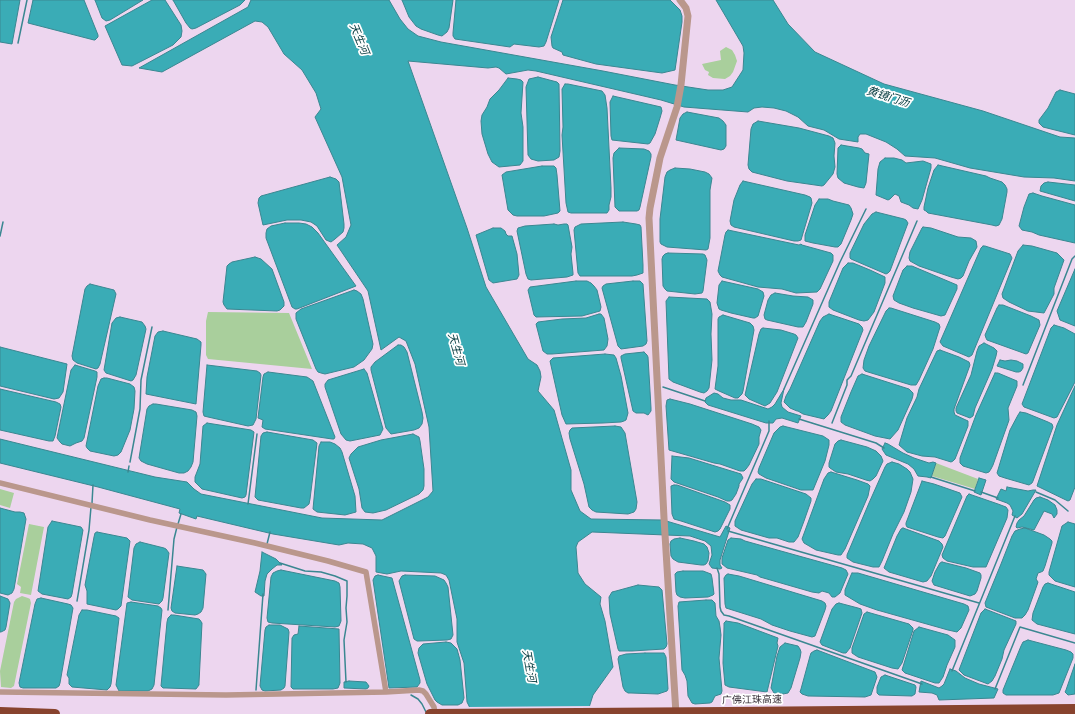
<!DOCTYPE html>
<meta charset="utf-8">
<style>
body{margin:0}
canvas{display:block;background:#edd6ef}
</style>
<canvas width="1075" height="714"></canvas>
<script>
const ctx = document.querySelector('canvas').getContext('2d');
ctx.lineJoin = 'round';
function paint(path, color) {
  ctx.fillStyle = color;
  ctx.fill(path, 'evenodd');
}
function toPath(rows) {
  const path = new Path2D();
  for (const r of rows) {
    path.moveTo(r[0], r[1]);
    for (let i = 2; i < r.length; i += 2) path.lineTo(r[i], r[i + 1]);
  }
  return path;
}
function trace(path, color, width, dash) {
  ctx.strokeStyle = color;
  ctx.lineWidth = width;
  ctx.lineCap = dash ? 'butt' : 'round';
  ctx.setLineDash(dash || []);
  ctx.stroke(path);
}
function write(font, color, halo, rows, align = 'center') {
  ctx.font = font + ' Raleway,"Noto Sans SC",sans-serif';
  ctx.lineWidth = 3.5;
  ctx.setLineDash([]);
  ctx.textBaseline = 'middle';
  ctx.strokeStyle = halo;
  ctx.fillStyle = color;
  for (const [text, x, y, turn = 0] of rows) {
    ctx.save();
    ctx.translate(x, y);
    ctx.rotate((+turn || 0) * Math.PI / 180);
    ctx.textAlign = isNaN(turn) ? turn : align;
    if (halo) ctx.strokeText(text, 0, 0);
    ctx.fillText(text, 0, 0);
    ctx.restore();
  }
}
paint(toPath([
 [726,47,732,50,735,55,737,61,733,72,730,76,725,79,713,78,708,75,709,72,705,70,702,64,721,60,720,51],
 [208,312,289,313,312,369,208,359,206,355,206,321],
 [936,463,978,479,975,489,932,476],
 [0,489,14,493,10,508,0,505],
 [29,524,44,527,31,595,20,593,21,587,17,584],
 [22,596,28,598,30,599,31,603,14,686,11,688,1,687,0,671,14,602,16,599]
]), '#a9cf9c');
const water = toPath([
 [0,0,20,0,12,44,0,42,0,0],
 [33,0,84,0,98,35,98,37,95,40,94,40,28,23,33,0],
 [95,0,143,0,110,20,106,21,102,18,95,0],
 [152,0,165,0,181,25,182,31,181,37,173,45,132,66,122,65,105,26,152,0],
 [173,0,245,0,240,5,196,28,192,29,190,28,186,23,173,0],
 [251,0,389,0,400,19,408,29,418,36,441,42,603,71,675,85,708,90,723,90,732,87,743,70,744,53,743,46,716,0,773,0,788,24,815,52,884,84,983,111,1060,137,1075,138,1075,181,1054,178,1024,177,970,168,935,158,905,156,897,149,886,142,866,134,860,134,858,137,858,142,839,139,824,130,808,126,798,117,786,111,774,108,762,107,754,108,748,112,684,107,661,100,536,71,528,70,506,74,499,68,496,67,488,68,408,61,467,228,486,287,528,359,537,365,540,371,541,377,538,391,554,410,571,470,571,490,580,511,591,519,663,520,720,537,726,526,730,528,720,560,720,565,722,568,720,569,712,568,709,564,712,555,711,546,705,541,690,536,592,532,578,542,576,547,578,573,585,584,590,588,601,597,600,604,605,621,613,667,593,695,587,714,473,714,467,702,464,663,457,642,457,619,449,580,446,575,441,573,401,571,387,574,376,572,376,556,372,548,363,544,348,543,339,545,273,534,197,516,196,519,179,513,180,509,98,487,0,463,0,439,155,477,187,482,194,489,201,494,322,518,382,520,428,497,433,491,429,427,415,364,406,341,399,337,381,350,368,291,337,245,346,237,351,225,342,177,315,117,321,109,316,93,302,70,284,54,268,27,262,22,255,21,162,72,139,68,248,7,251,0],
 [402,0,453,0,449,28,447,32,442,36,438,35,421,29,416,26,409,17,402,0],
 [456,0,559,0,546,42,544,46,539,47,514,44,510,47,455,39,453,36,453,33,456,0],
 [563,0,670,0,680,10,682,16,682,22,675,70,662,73,596,64,563,55,562,52,553,48,552,46,551,37,563,0],
 [538,77,557,82,559,84,560,151,559,157,554,160,538,161,531,159,528,155,526,87,529,79,538,77],
 [508,78,517,79,521,80,523,82,521,113,523,127,523,161,520,165,499,167,492,162,488,154,482,134,481,121,482,115,487,107,490,99,499,90,508,78],
 [565,84,568,84,602,91,605,95,607,108,611,188,611,197,609,205,609,210,607,213,571,213,568,212,566,203,562,135,563,127,562,89,565,84],
 [1060,90,1075,94,1075,135,1043,127,1039,123,1039,120,1048,108,1056,92,1060,90],
 [613,96,661,107,662,111,660,118,655,134,650,143,648,144,612,140,611,136,610,102,613,96],
 [687,112,719,118,723,121,726,125,726,146,724,149,721,150,676,140,680,118,683,114,687,112],
 [758,121,799,128,829,136,833,138,835,143,834,156,835,167,833,174,824,185,822,186,787,181,752,172,749,169,748,165,751,129,753,124,758,121],
 [841,145,859,148,862,149,865,153,869,154,866,183,864,188,858,187,844,183,838,178,837,174,838,148,841,145],
 [619,148,644,149,649,151,651,154,651,157,640,207,639,210,637,211,619,211,615,207,613,158,614,153,619,148],
 [885,158,894,158,902,160,906,163,923,161,931,164,931,168,922,200,918,209,913,208,909,205,901,202,899,196,895,194,890,199,888,200,876,195,878,169,880,162,885,158],
 [938,165,986,176,990,178,1002,182,1005,185,1007,189,1007,192,1002,219,999,225,996,226,992,225,928,213,926,211,924,210,924,207,928,188,934,170,938,165],
 [542,166,554,166,556,168,557,175,560,211,558,213,544,216,517,216,513,215,508,210,502,175,506,172,542,166],
 [675,168,690,169,705,172,709,174,712,178,710,190,710,238,708,249,706,250,667,247,661,244,660,242,660,219,665,177,667,172,670,170,675,168],
 [330,177,336,179,339,182,344,224,344,228,343,232,335,239,331,242,326,240,317,226,311,222,301,220,287,220,263,225,258,203,259,198,261,196,330,177],
 [743,181,805,195,810,197,811,198,812,203,801,240,798,241,794,241,734,227,731,225,730,221,734,200,740,185,743,181],
 [1048,182,1075,185,1075,201,1040,191,1041,186,1044,183,1048,182],
 [1033,193,1042,196,1075,205,1075,243,1039,235,1032,232,1022,230,1019,226,1024,207,1029,194,1033,193],
 [819,199,828,199,833,201,849,205,851,208,853,214,851,220,841,244,838,247,835,247,813,243,805,241,805,235,815,205,819,199],
 [876,212,904,219,906,220,908,223,890,271,888,273,886,274,851,259,850,258,850,253,864,224,872,214,876,212],
 [623,222,636,224,640,225,641,227,643,265,643,273,637,275,632,276,580,276,578,273,574,230,575,227,581,224,623,222],
 [285,223,299,223,306,224,312,227,318,233,356,286,297,309,295,309,292,307,266,238,266,233,267,229,271,226,285,223],
 [554,224,558,225,564,224,567,224,568,225,572,247,571,254,573,273,573,275,567,277,531,280,528,279,526,274,517,231,518,228,525,226,554,224],
 [923,227,931,228,958,237,971,238,976,241,977,247,969,261,963,276,961,278,958,279,951,277,919,266,910,261,909,258,910,252,922,228,923,227],
 [493,228,501,228,505,231,506,234,508,236,512,236,517,254,519,275,517,279,493,283,489,280,476,235,493,228],
 [728,230,799,245,801,244,802,245,831,253,833,255,833,261,820,289,817,292,796,293,782,289,758,287,722,277,720,275,718,271,725,235,726,232,728,230],
 [1023,245,1032,246,1057,253,1064,260,1054,288,1054,294,1044,313,1028,311,1009,302,1003,298,1002,294,1018,251,1023,245],
 [983,246,985,246,1010,254,1012,258,972,355,969,357,943,346,940,342,981,248,983,246],
 [668,253,703,254,705,255,707,260,703,291,702,293,695,294,667,291,665,289,663,286,662,259,663,256,665,254,668,253],
 [255,257,261,259,272,269,284,302,284,306,280,310,277,311,227,309,224,305,223,302,227,266,229,264,232,262,255,257],
 [848,263,853,263,870,270,885,277,885,283,874,312,868,320,864,321,859,320,833,310,829,307,829,302,843,268,848,263],
 [907,266,912,266,957,285,957,289,945,315,941,316,913,308,899,303,894,300,893,296,903,270,907,266],
 [1075,269,1075,326,1060,320,1057,311,1075,269],
 [576,281,587,281,591,283,594,286,597,290,601,307,600,311,582,316,536,317,534,315,528,290,530,287,576,281],
 [633,281,640,281,643,284,647,341,646,344,643,346,621,349,618,346,602,288,603,286,606,284,633,281],
 [722,281,758,289,763,292,764,296,758,316,755,318,753,318,731,313,721,310,719,309,717,303,719,285,722,281],
 [90,284,114,290,116,294,100,364,98,368,96,369,77,363,73,360,72,356,85,289,87,286,90,284],
 [354,290,357,291,361,294,363,299,373,344,372,349,364,360,354,367,325,374,321,373,318,372,316,369,296,319,296,313,301,309,354,290],
 [775,293,793,296,808,297,813,300,813,304,806,322,803,327,798,327,767,320,765,319,764,315,768,300,771,295,775,293],
 [669,297,707,299,710,302,712,314,711,334,712,360,709,388,707,391,704,393,700,392,673,382,669,379,666,301,669,297],
 [999,305,1003,305,1031,316,1039,320,1040,325,1028,353,1026,354,987,340,986,338,985,335,997,308,999,305],
 [889,308,891,308,935,322,939,324,940,327,933,349,919,380,916,385,911,385,868,372,865,371,863,368,864,360,869,346,886,311,889,308],
 [599,314,601,314,604,318,608,339,607,346,604,350,552,354,547,354,543,351,536,324,538,322,562,319,586,318,599,314],
 [829,314,859,324,862,327,863,330,831,411,828,415,824,419,803,414,798,411,797,411,790,408,784,402,786,396,790,389,820,321,823,317,829,314],
 [723,315,750,323,753,326,754,330,743,391,742,394,738,398,735,398,719,391,715,389,718,366,718,319,719,317,723,315],
 [120,317,142,322,145,326,146,329,136,375,133,380,131,381,106,373,104,370,112,323,116,318,120,317],
 [1054,325,1064,328,1075,334,1075,382,1057,417,1054,418,1024,407,1022,404,1051,328,1054,325],
 [763,328,781,330,794,334,796,335,798,338,777,392,770,403,765,406,749,399,745,395,759,334,761,329,763,328],
 [163,331,197,339,201,342,201,345,196,404,146,394,147,377,155,336,158,332,163,331],
 [984,343,994,348,997,351,996,356,992,369,975,408,973,416,970,418,957,413,956,411,956,408,971,375,977,351,979,346,984,343],
 [398,345,401,345,404,347,407,352,422,412,423,418,422,424,419,428,414,430,391,434,386,428,371,370,371,367,375,362,398,345],
 [0,347,67,364,63,392,59,398,54,399,0,386,0,347],
 [940,350,959,357,969,362,970,365,954,409,954,412,955,415,968,421,968,426,955,459,953,461,951,462,935,457,922,456,907,452,899,445,907,418,917,397,919,389,936,353,937,351,940,350],
 [644,352,647,355,648,357,651,408,651,411,648,415,644,413,636,413,633,411,621,358,621,356,625,354,644,352],
 [605,354,614,355,616,358,621,376,628,413,626,420,624,421,621,422,603,423,566,424,562,415,550,361,553,358,605,354],
 [1000,360,1005,361,1011,360,1017,361,1023,364,1023,368,1021,371,1019,372,1016,372,997,366,1000,360],
 [75,365,95,371,97,372,97,377,84,438,82,441,76,443,70,446,62,444,60,442,57,438,71,370,75,365],
 [207,365,257,371,260,373,261,375,256,419,253,425,248,426,208,417,204,416,203,412,207,365],
 [364,369,367,373,383,429,380,435,350,441,346,440,341,434,325,387,325,384,328,380,364,369],
 [268,372,307,377,313,381,335,437,334,439,332,439,265,429,262,427,263,420,258,418,263,377,264,374,268,372],
 [995,373,998,373,1017,381,1017,386,1008,408,1009,420,1008,423,993,465,991,469,989,472,986,473,963,466,960,463,960,458,976,415,995,373],
 [862,374,909,389,913,393,913,395,912,399,898,430,890,439,875,436,845,425,841,422,841,417,851,392,858,376,862,374],
 [104,378,107,378,130,384,134,387,135,391,134,409,130,430,121,452,118,455,114,456,90,451,87,448,86,446,98,386,101,379,104,378],
 [1075,386,1075,487,1070,500,1068,501,1037,486,1057,425,1075,386],
 [0,389,56,402,60,404,61,407,55,436,53,441,49,441,0,430,0,389],
 [784,389,781,403,782,407,788,412,801,416,798,423,782,418,776,419,773,423,766,423,708,405,705,402,706,398,714,393,718,394,723,398,731,400,741,400,768,409,772,407,775,404,784,389],
 [670,399,690,404,752,424,759,427,761,430,759,437,759,444,749,465,746,469,744,471,740,471,720,464,714,463,669,450,666,406,667,400,670,399],
 [153,404,156,404,192,410,196,412,197,416,193,462,191,467,188,471,184,473,179,473,147,464,141,461,139,458,147,409,149,406,153,404],
 [1020,412,1026,413,1048,422,1052,424,1053,427,1033,481,1032,483,1029,485,1005,478,999,476,997,473,1010,430,1018,415,1020,412],
 [207,423,251,430,254,432,246,495,245,497,242,498,202,489,195,482,195,477,200,464,203,426,207,423],
 [615,426,621,427,625,433,637,502,636,509,634,512,628,514,596,512,592,510,589,507,584,484,570,439,569,433,570,430,572,428,615,426],
 [783,426,823,436,829,440,829,445,825,461,813,490,801,490,766,478,759,474,758,472,759,468,774,433,780,427,783,426],
 [267,432,313,440,317,443,310,499,309,504,304,508,301,508,258,500,255,497,261,436,263,433,267,432],
 [413,434,419,437,420,441,424,469,424,486,423,490,419,494,386,510,373,513,365,512,362,508,359,489,349,458,351,454,358,447,381,440,413,434],
 [841,440,867,447,876,451,881,456,883,461,876,476,873,479,870,481,866,480,848,474,836,472,830,468,829,467,829,463,835,444,838,441,841,440],
 [321,442,330,442,335,444,340,448,342,452,355,496,356,512,345,515,317,512,313,509,319,446,321,442],
 [885,443,888,444,903,453,914,458,929,463,933,462,936,463,931,478,927,477,918,476,914,469,908,464,886,455,882,449,885,443],
 [672,456,689,458,741,474,743,478,739,484,739,486,736,494,732,500,730,501,727,501,718,497,674,482,671,479,672,456],
 [892,462,899,464,907,469,910,472,913,479,911,492,904,512,893,534,882,561,879,567,873,567,853,562,847,558,847,555,869,503,885,467,887,464,892,462],
 [831,472,857,480,868,484,870,486,868,496,845,549,841,555,838,555,816,550,804,543,802,539,824,479,828,473,831,472],
 [979,478,986,480,981,495,974,492,979,478],
 [756,479,761,479,806,494,811,498,811,501,804,521,798,537,794,542,789,542,777,538,769,538,741,530,735,526,735,521,752,484,756,479],
 [922,481,934,484,960,493,962,497,945,536,943,538,938,537,907,527,906,525,906,523,922,481],
 [674,485,677,485,725,502,730,505,730,509,720,529,718,531,715,532,681,521,674,519,672,514,671,488,671,486,674,485],
 [1007,487,1028,491,1033,490,1036,490,1022,514,1017,518,1012,515,1013,511,1010,505,1007,503,996,499,1001,489,1006,491,1007,487],
 [969,494,998,504,1006,507,1008,510,1007,518,986,567,973,567,947,561,943,558,942,555,967,496,969,494],
 [1040,497,1048,500,1055,505,1057,510,1057,514,1054,518,1052,514,1044,511,1034,530,1022,527,1017,528,1016,527,1017,523,1019,520,1024,516,1034,500,1036,498,1040,497],
 [0,508,15,512,20,512,24,513,26,519,14,589,12,593,8,595,0,593,0,508],
 [52,521,81,527,83,530,72,594,71,597,68,599,42,594,38,591,48,527,52,521],
 [1068,522,1075,524,1075,587,1055,581,1049,575,1049,572,1062,526,1068,522],
 [903,528,939,541,942,544,943,547,931,576,927,581,923,582,889,572,884,568,897,536,901,529,903,528],
 [1025,528,1044,535,1050,539,1052,541,1052,543,1045,566,1043,571,1041,572,1038,573,1036,579,1038,582,1037,585,1028,610,1025,615,1022,618,1015,618,986,607,985,603,1001,564,1012,536,1015,531,1020,529,1025,528],
 [97,532,127,538,130,541,121,606,118,609,116,610,87,604,87,591,85,585,94,537,95,533,97,532],
 [680,538,694,541,704,544,707,547,709,553,708,561,706,564,704,565,701,565,678,562,673,559,671,556,670,544,671,541,674,539,680,538],
 [731,538,741,539,745,541,842,568,846,570,848,574,840,593,835,597,832,597,829,593,822,591,819,593,812,592,760,577,757,575,727,568,722,564,722,558,728,540,731,538],
 [140,542,164,548,166,549,169,553,163,598,162,601,159,604,132,600,128,597,134,548,136,544,140,542],
 [262,552,276,559,282,565,277,565,272,569,267,574,265,581,264,596,261,596,255,592,260,571,262,552],
 [942,562,966,568,980,573,981,575,981,578,977,591,975,594,970,596,934,585,932,581,935,572,940,563,942,562],
 [177,566,203,570,206,574,203,608,201,612,198,614,195,615,175,613,172,611,171,608,177,566],
 [281,570,335,581,339,583,340,587,341,621,339,626,335,627,272,623,268,622,267,618,271,577,273,573,277,571,281,570],
 [683,571,703,571,711,574,712,578,714,594,713,595,708,597,685,598,680,597,677,595,676,592,675,574,677,572,683,571],
 [852,573,858,573,964,604,968,606,969,610,961,628,957,632,948,630,877,610,860,604,845,595,845,590,851,575,852,573],
 [728,574,739,576,822,601,825,603,826,606,825,610,815,636,812,637,790,631,772,625,761,619,726,608,725,604,724,578,726,575,728,574],
 [378,575,392,578,420,680,420,683,417,687,389,688,373,580,375,576,378,575],
 [405,575,435,576,444,580,446,583,448,587,453,635,451,639,447,640,419,641,417,641,414,639,399,581,402,576,405,575],
 [1048,583,1075,592,1075,634,1037,624,1032,620,1033,613,1043,587,1045,584,1048,583],
 [638,585,659,587,662,590,667,644,666,647,664,649,632,651,619,651,618,649,610,614,609,597,612,592,616,591,638,585],
 [0,596,8,599,10,603,6,627,5,630,1,632,0,632,0,596],
 [41,598,68,604,71,605,73,608,60,683,59,686,56,688,23,688,20,687,19,683,35,604,37,599,41,598],
 [706,600,712,600,715,603,716,616,719,621,720,627,721,635,719,658,722,691,721,694,715,696,712,702,710,703,695,704,692,703,688,696,687,681,685,675,682,670,678,606,679,602,706,600],
 [131,602,158,606,161,608,162,610,154,685,152,689,148,691,119,691,116,685,127,603,131,602],
 [839,603,858,608,861,609,862,613,850,648,846,653,843,653,822,645,820,642,832,609,836,604,839,603],
 [985,609,1016,621,1016,624,1004,650,1002,659,995,676,992,681,988,684,964,675,959,670,981,613,985,609],
 [82,610,87,610,116,616,119,618,111,684,110,687,107,690,72,687,69,684,69,678,67,675,79,615,82,610],
 [867,612,909,624,913,628,913,630,902,663,898,669,892,668,858,657,852,653,852,648,863,617,864,614,867,612],
 [171,615,174,615,199,619,200,620,202,623,199,683,199,685,196,689,166,688,163,688,161,686,167,622,168,618,171,615],
 [726,621,738,623,778,638,777,643,778,646,767,692,729,687,725,685,723,663,724,627,724,623,726,621],
 [269,625,280,625,288,629,289,632,285,686,284,688,281,690,265,691,262,690,260,686,265,630,266,627,269,625],
 [299,626,339,629,340,683,338,688,333,689,293,689,291,687,292,638,294,635,298,634,299,626],
 [919,627,948,635,955,640,955,647,947,665,943,677,939,683,935,683,905,673,902,670,914,631,919,627],
 [1028,640,1066,650,1071,652,1073,654,1073,658,1059,693,1053,695,1006,695,1003,693,1003,690,1021,646,1023,642,1028,640],
 [446,642,451,643,457,649,460,660,464,698,462,703,458,705,442,705,437,702,435,700,427,684,418,653,419,648,423,644,446,642],
 [785,643,798,646,800,649,801,652,800,658,791,688,788,693,783,694,774,693,771,688,777,656,780,647,785,643],
 [817,650,875,672,877,677,871,695,865,697,808,696,802,694,800,692,801,689,810,656,811,653,814,651,817,650],
 [645,653,664,653,666,657,668,689,667,691,658,694,631,693,628,693,625,691,623,687,618,659,619,656,626,654,645,653],
 [1075,664,1075,694,1068,695,1065,692,1066,690,1075,664],
 [950,669,956,671,965,678,979,684,998,689,994,698,939,700,937,695,932,693,919,692,921,681,939,688,942,686,944,684,950,669],
 [885,675,915,685,916,687,915,694,912,696,879,695,877,693,877,687,881,677,885,675],
 [349,681,366,682,369,686,368,688,366,689,344,688,344,682,349,681]
]);
paint(water, '#3aacb6');
trace(water, '#3a8791', 1);
paint(toPath([
 [592,706,589,714,471,714,467,707]
]), '#edd6ef');
trace(toPath([
 [18,43,27,0],
 [0,236,3,222],
 [1023,385,1072,259,1075,256],
 [663,387,705,401],
 [784,389,840,262,866,209],
 [799,419,876,443,884,448],
 [832,423,847,385,847,380,851,376,917,221],
 [130,462,140,409,141,380,152,327],
 [128,472,129,466],
 [931,477,975,491],
 [981,492,998,498],
 [1036,492,1055,500,1068,511],
 [92,503,93,485],
 [248,504,257,434],
 [178,524,181,514],
 [727,529,769,431,769,421],
 [728,531,979,603],
 [267,544,270,532],
 [280,563,305,571,321,572,335,576,347,581,347,596,346,608,347,622,344,640,346,682],
 [717,568,719,574,720,607,721,611,724,615,729,616,922,684],
 [77,601,89,530,91,507],
 [168,610,174,539,177,527],
 [952,671,1015,516],
 [995,689,1020,627,1075,643],
 [256,690,263,594],
 [411,695,418,699,422,704,426,712]
]), '#3a8791', 1.5);
trace(toPath([
 [0,483,150,520,255,543,328,561,366,572,386,692],
 [0,692,226,695,386,692,419,690,423,691,426,694,434,707,435,714]
]), '#ba978c', 5.5);
trace(toPath([
 [676,714,664,518,649,218,650,208,660,158,677,107,681,85,688,16,686,8,680,0]
]), '#ba978c', 7);
trace(toPath([
 [0,712,55,714],
 [728,712,1075,709]
]), '#88432e', 10);
trace(toPath([
 [430,714,728,712]
]), '#88432e', 10);
write('10px', '#39313a', '#fff', [
 ["广佛江珠高速",752,700,-1]
]);
write('italic 11px', '#00373b', '#fff', [
 ["天生河",359,39,67],
 ["黄镜门沥",888,97,17],
 ["天生河",456,349,74],
 ["天生河",529,666,80]
]);
</script>
